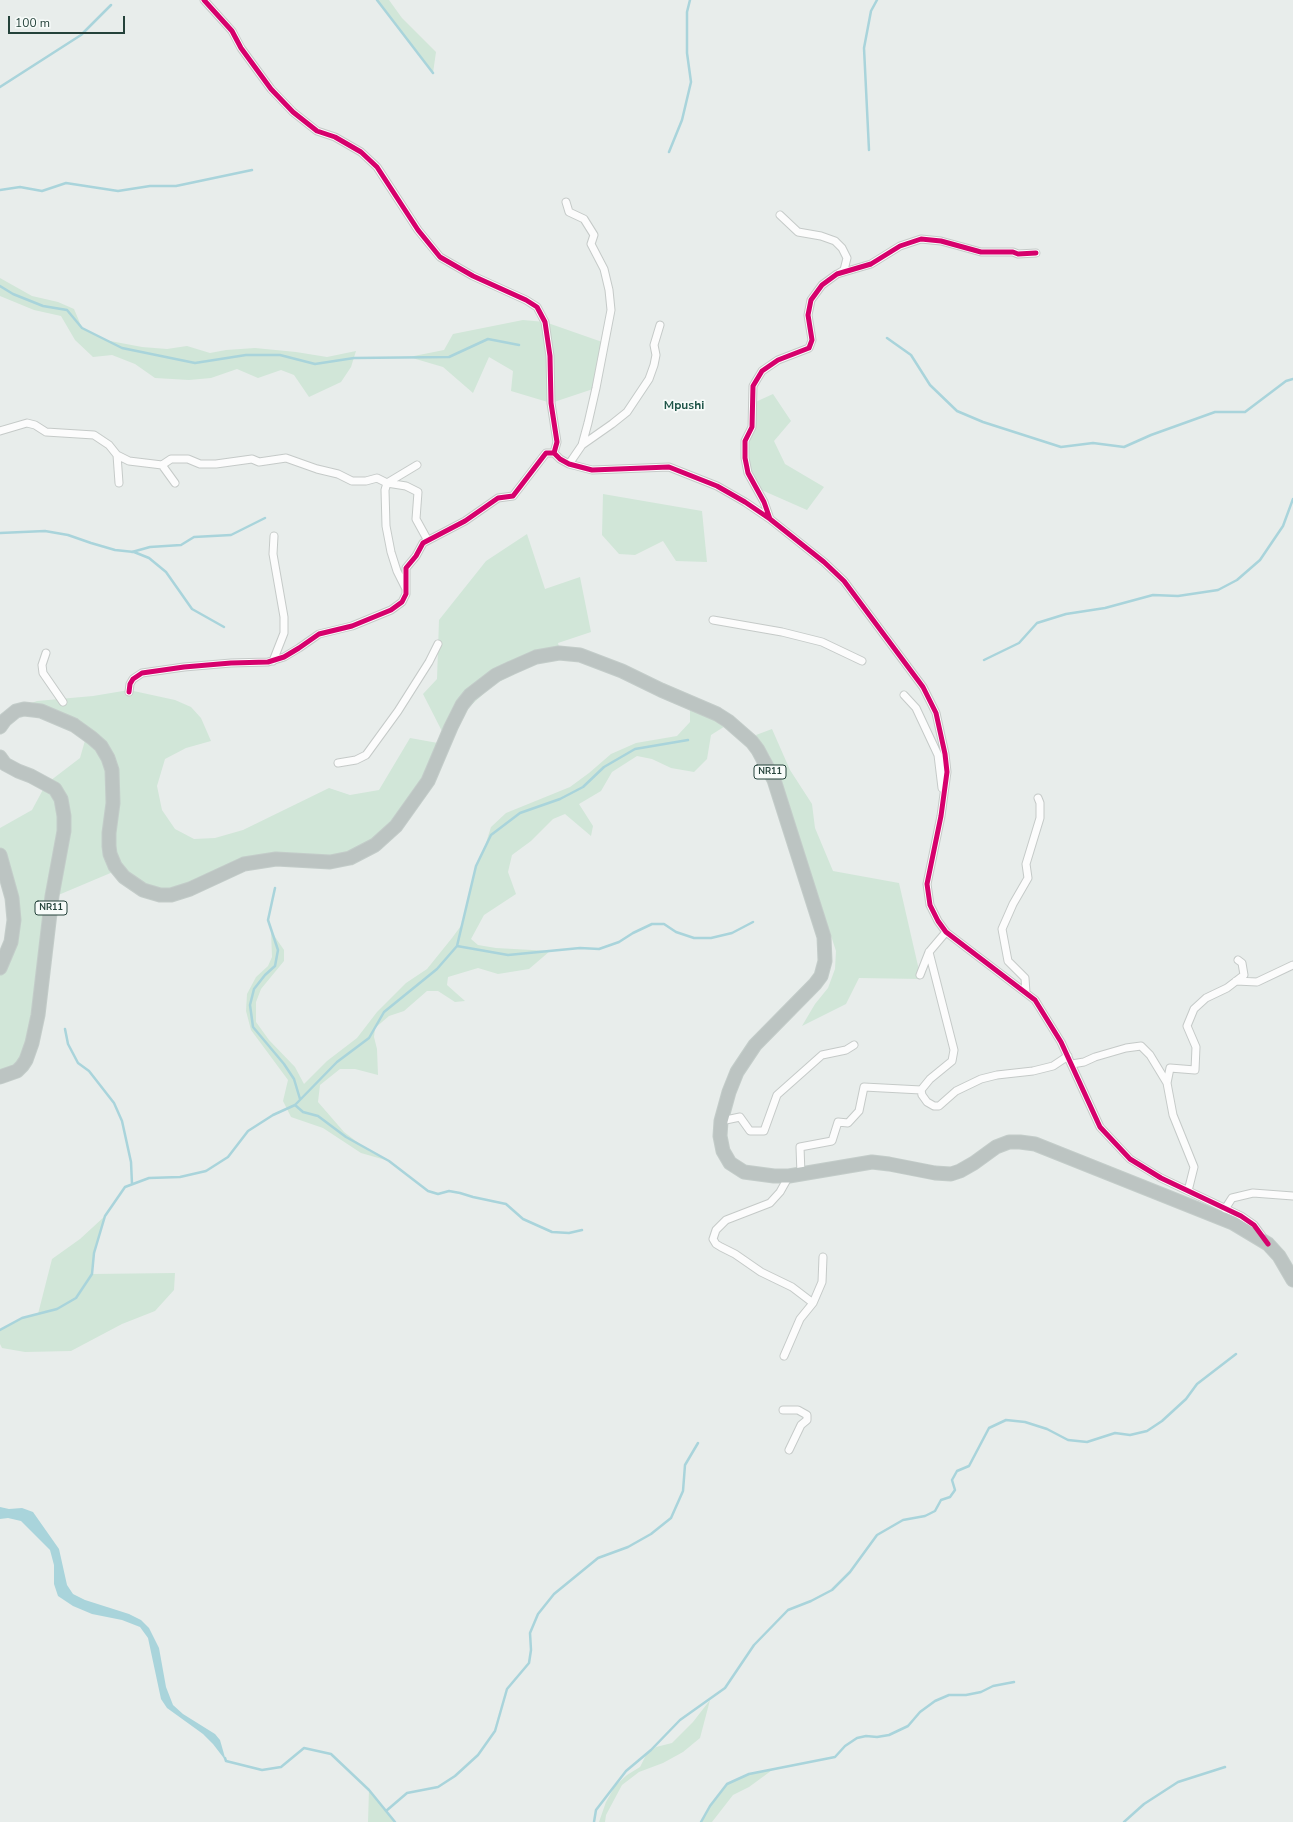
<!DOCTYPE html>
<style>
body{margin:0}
#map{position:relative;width:1293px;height:1822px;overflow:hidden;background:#e8edeb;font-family:"Nunito Sans",sans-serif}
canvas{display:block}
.scale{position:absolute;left:8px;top:16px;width:117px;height:18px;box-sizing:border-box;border:2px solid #24423a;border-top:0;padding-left:5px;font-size:12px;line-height:14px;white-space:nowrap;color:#24423a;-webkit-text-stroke:3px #f7fbf9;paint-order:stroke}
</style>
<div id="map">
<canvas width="1293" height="1822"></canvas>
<div class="scale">100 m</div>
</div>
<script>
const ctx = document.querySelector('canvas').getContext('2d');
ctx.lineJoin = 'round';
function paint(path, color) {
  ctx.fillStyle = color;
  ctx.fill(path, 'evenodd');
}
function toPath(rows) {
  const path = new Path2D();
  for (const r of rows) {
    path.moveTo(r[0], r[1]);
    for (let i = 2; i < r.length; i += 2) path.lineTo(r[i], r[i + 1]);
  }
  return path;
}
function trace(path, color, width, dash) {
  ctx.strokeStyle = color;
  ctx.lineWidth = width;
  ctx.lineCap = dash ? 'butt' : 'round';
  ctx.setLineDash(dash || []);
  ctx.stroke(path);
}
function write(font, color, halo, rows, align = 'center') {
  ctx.font = font + ' "Nunito Sans",sans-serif';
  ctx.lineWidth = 3.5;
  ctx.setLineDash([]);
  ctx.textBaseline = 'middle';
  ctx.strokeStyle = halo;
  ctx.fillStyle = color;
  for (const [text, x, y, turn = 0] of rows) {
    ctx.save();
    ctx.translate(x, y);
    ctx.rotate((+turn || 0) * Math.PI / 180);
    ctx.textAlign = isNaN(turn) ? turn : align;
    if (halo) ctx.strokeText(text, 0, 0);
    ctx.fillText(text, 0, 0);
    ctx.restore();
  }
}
paint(toPath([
 [377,0,389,0,402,18,436,52,433,73],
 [0,278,32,296,58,302,74,309,82,328,105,340,142,347,167,349,187,346,210,353,226,350,255,348,296,352,327,357,356,351,351,367,341,382,309,397,294,375,281,370,258,378,237,369,211,378,189,380,155,378,135,364,112,355,93,357,75,340,61,316,34,310,0,296],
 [523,320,545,322,605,343,596,388,551,403,511,391,513,371,489,357,473,393,443,367,409,357,444,350,453,334],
 [773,394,791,421,774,441,785,464,824,487,807,510,757,488,748,473,745,441,752,427,751,404],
 [603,494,702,511,707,562,676,561,663,541,635,555,619,554,602,535],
 [527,534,545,589,580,577,591,632,558,643,562,658,529,666,493,685,467,709,450,745,433,776,358,860,274,861,151,896,120,869,56,896,28,1060,0,1078,0,974,13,949,8,872,0,847,0,828,32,810,46,784,80,758,88,730,29,704,37,701,93,696,129,690,175,700,191,707,201,718,211,741,186,748,165,759,157,786,162,810,175,829,194,839,215,838,243,830,329,788,350,795,379,790,410,738,449,745,423,694,437,679,439,620,486,561],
 [690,706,730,723,711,735,707,759,694,772,671,768,652,759,637,756,612,772,601,791,579,804,593,826,591,836,565,814,553,819,531,841,512,855,508,872,516,894,484,915,471,939,478,945,496,948,550,951,529,969,498,974,478,968,448,977,447,985,465,1001,455,1002,438,991,427,991,404,1011,389,1016,375,1028,374,1037,377,1049,378,1075,355,1069,340,1069,320,1085,318,1102,344,1132,369,1151,389,1161,361,1153,323,1128,291,1117,283,1101,288,1080,251,1030,246,1011,247,994,256,977,268,966,272,957,271,931,284,950,284,961,261,989,256,1002,256,1022,269,1040,295,1067,304,1084,327,1061,357,1038,377,1012,406,983,427,969,452,938,463,923,476,866,485,846,491,827,506,813,570,787,589,773,611,754,636,743,677,736,690,722],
 [772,729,790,770,812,804,815,828,833,871,899,883,921,979,859,978,846,1004,802,1026,815,1004,828,988,835,969,836,951,787,801,769,755,756,735],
 [105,1216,94,1253,92,1274,175,1273,174,1290,155,1311,122,1324,71,1351,25,1352,2,1348,0,1344,0,1330,22,1318,38,1314,52,1259,80,1239],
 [710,1700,700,1738,683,1752,663,1763,639,1772,622,1785,606,1815,605,1822,599,1822,606,1802,615,1786,627,1775,640,1767,646,1755,656,1747,672,1743,693,1722],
 [775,1768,749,1787,733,1795,712,1822,701,1822,710,1806,727,1784,749,1774],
 [369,1790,386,1811,395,1822,368,1822]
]), '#d1e6d8');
paint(toPath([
 [0,1507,9,1509,22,1508,33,1512,59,1549,67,1585,73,1594,85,1600,129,1614,141,1620,149,1628,159,1648,166,1687,173,1705,183,1714,215,1734,220,1740,226,1761,213,1744,203,1734,167,1708,161,1699,148,1638,140,1627,122,1620,92,1614,73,1606,58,1596,54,1584,54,1565,50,1550,21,1521,8,1518,0,1519]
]), '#a9d4db');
trace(toPath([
 [377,0,433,73],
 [0,87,81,35,111,5],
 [869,150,864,48,871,11,877,0],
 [669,152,682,120,691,82,687,53,687,12,690,0],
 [0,190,20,187,42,191,66,183,118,191,150,186,176,186,252,170],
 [0,286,13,294,43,306,67,310,82,328,122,348,195,363,246,355,280,355,315,364,354,358,449,357,488,339,519,345],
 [887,338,911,355,930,385,957,411,983,422,1061,447,1093,443,1124,447,1151,435,1215,412,1245,412,1286,381,1293,379],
 [0,533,45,531,68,535,91,543,115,550,134,552,149,558,166,572,192,609,224,627],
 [132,552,150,547,181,545,194,537,231,535,265,518],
 [984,660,1019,643,1037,623,1066,614,1105,608,1153,595,1178,596,1218,590,1237,580,1260,560,1283,526,1293,499],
 [275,888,268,920,278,950,275,966,265,975,254,989,250,1005,253,1027,284,1064,294,1079,300,1099],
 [457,946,508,955,580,948,599,949,619,942,633,933,652,924,664,924,676,932,694,938,711,938,732,933,753,922],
 [65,1029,68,1044,78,1063,89,1071,114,1103,122,1121,131,1162,132,1184],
 [295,1105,303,1112,318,1116,346,1137,389,1161,428,1191,438,1194,449,1191,460,1193,473,1197,506,1204,523,1219,552,1232,569,1233,582,1230],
 [0,1330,22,1318,57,1309,76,1298,92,1274,94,1253,105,1216,125,1187,149,1178,180,1177,206,1171,228,1157,248,1131,273,1115,295,1105,337,1062,369,1038,384,1012,437,969,457,946,476,866,491,835,520,813,560,799,583,787,604,767,635,749,688,740],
 [225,1758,226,1761,262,1770,281,1767,304,1748,331,1754,369,1790,395,1822],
 [386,1811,407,1793,438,1787,455,1776,478,1755,495,1731,507,1689,529,1663,531,1650,530,1633,538,1614,554,1594,598,1558,628,1547,651,1534,671,1518,683,1491,685,1465,698,1443],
 [594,1822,596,1810,626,1771,651,1750,680,1720,725,1688,754,1645,788,1610,811,1601,832,1590,850,1572,877,1535,903,1520,925,1516,935,1511,941,1500,950,1497,955,1490,952,1480,957,1471,969,1466,989,1428,1006,1420,1025,1422,1047,1429,1068,1440,1087,1442,1115,1433,1130,1435,1147,1431,1162,1421,1186,1399,1197,1384,1236,1354],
 [701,1822,710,1806,727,1784,749,1774,835,1757,845,1746,857,1738,866,1736,877,1737,889,1735,908,1726,920,1712,935,1701,949,1695,966,1695,981,1692,993,1686,1014,1682],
 [1124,1822,1144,1804,1178,1782,1225,1767]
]), '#a9d4db', 2.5);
const street = toPath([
 [204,0,232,31,241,48,271,89,293,112,317,131,335,137,361,152,377,167,418,230,440,257,473,276,526,300,537,307,545,322,550,356,551,403,557,442,554,453],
 [566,202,569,212,584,219,594,235,591,244,604,269,609,290,611,310,596,388,588,423,582,445,569,464],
 [780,215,798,232,821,236,835,241,842,248,847,258,844,270,839,273],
 [0,431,27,423,35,425,46,432,94,435,109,445,117,455,119,483],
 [582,445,612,424,627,412,649,379,654,365,656,355,654,345,660,325],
 [117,455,129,461,162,465,175,483],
 [162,465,171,459,188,459,200,464,216,464,252,459,259,462,286,458,317,469,338,474,352,481,366,481,377,478,387,483,406,486,418,492,416,519,427,539],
 [770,519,764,502,748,473,745,458,745,441,752,427,753,386,762,371,778,360,809,348,812,340,808,315,811,300,822,285,837,274,871,264,900,246,921,239,941,241,981,252,1013,252,1018,254,1036,253],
 [406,589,397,571,391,552,386,526,385,490,387,483,417,465],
 [713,620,782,632,822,642,862,661],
 [46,653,42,665,43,673,63,702],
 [273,661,284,633,284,617,273,554,274,536],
 [129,692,130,684,133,679,142,673,184,667,231,663,268,662,284,657,299,648,319,634,352,626,391,610,402,602,406,594,406,568,416,556,423,543,465,521,498,498,513,496,546,453,554,453,560,459,569,464,592,470,669,467,717,486,745,502,770,519,824,562,844,581,923,687,936,713,945,754,947,772,941,816,927,884,930,905,938,921,946,932,1035,1000,1061,1042,1100,1127,1130,1159,1161,1178,1241,1216,1254,1225,1262,1236],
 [904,695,916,708,938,755,942,788],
 [338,763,356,760,366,755,398,711,429,662,438,644],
 [929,952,954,1050,952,1061,930,1079,921,1090,922,1095,927,1102,934,1106,939,1106,956,1091,981,1079,997,1075,1033,1071,1053,1066,1068,1056],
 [920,975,929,952,946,932],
 [1236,981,1257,982,1293,965],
 [1026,993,1025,978,1008,961,1002,929,1013,904,1028,878,1026,864,1040,818,1040,803,1038,798],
 [1072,1064,1084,1062,1095,1057,1126,1048,1141,1046,1150,1055,1167,1083],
 [721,1121,740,1117,750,1131,764,1131,777,1095,822,1055,846,1050,854,1045],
 [801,1174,800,1147,832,1141,838,1122,848,1123,859,1111,864,1087,921,1090],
 [789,1176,780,1192,770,1203,726,1220,716,1230,713,1239,716,1244,721,1247,735,1254,761,1272,792,1287,813,1303],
 [1188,1191,1194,1167,1173,1115,1167,1083,1170,1068,1195,1070,1196,1047,1187,1026,1194,1009,1206,998,1227,988,1244,975,1242,963,1238,960],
 [1225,1209,1232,1198,1253,1193,1293,1196],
 [784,1356,800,1319,813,1303,822,1282,823,1257],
 [783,1410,798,1410,807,1415,807,1420,801,1425,789,1450]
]);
const highway = toPath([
 [0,727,5,720,16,711,24,709,33,710,41,711,74,725,92,738,101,746,108,758,112,770,113,803,109,833,109,846,110,854,115,866,124,877,143,890,160,895,171,895,190,889,244,864,276,859,330,862,350,858,375,845,396,826,428,781,451,727,462,705,470,695,496,675,511,668,536,657,559,653,580,655,622,671,661,690,717,714,728,721,752,742,758,750,774,780,824,937,825,961,821,976,815,984,755,1045,737,1072,729,1092,721,1121,720,1136,723,1151,730,1163,744,1172,774,1176,789,1176,872,1162,889,1164,935,1173,951,1174,960,1171,974,1163,996,1147,1009,1142,1020,1142,1035,1144,1233,1223,1268,1244,1279,1256,1293,1280],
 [0,757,5,764,18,771,31,776,55,789,61,799,64,816,64,831,52,896,38,1015,32,1043,26,1060,22,1066,17,1071,0,1077],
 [0,855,12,898,14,920,11,942,0,968]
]);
trace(street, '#c5cac8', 9);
trace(highway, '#c3ccc9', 15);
trace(street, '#fcfcfc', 7);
trace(highway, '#bcc4c2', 13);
trace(toPath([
 [204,0,232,31,241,48,271,89,293,112,317,131,335,137,361,152,377,167,418,230,440,257,473,276,526,300,537,307,545,322,550,356,551,403,557,442,554,453],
 [770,519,764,502,748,473,745,458,745,441,752,427,753,386,762,371,778,360,809,348,812,340,808,315,811,300,822,285,837,274,871,264,900,246,921,239,941,241,981,252,1013,252,1018,254,1036,253],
 [129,692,130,684,133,679,142,673,184,667,231,663,268,662,284,657,299,648,319,634,352,626,391,610,402,602,406,594,406,568,416,556,423,543,465,521,498,498,513,496,546,453,554,453,560,459,569,464,592,470,669,467,717,486,745,502,770,519,824,562,844,581,923,687,936,713,945,754,947,772,941,816,927,884,930,905,938,921,946,932,1035,1000,1061,1042,1100,1127,1130,1159,1161,1178,1241,1216,1254,1225,1268,1244]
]), '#d6006c', 5);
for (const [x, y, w] of [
 [770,772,32],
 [51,908,32]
]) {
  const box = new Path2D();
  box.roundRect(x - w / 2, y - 7, w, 14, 3);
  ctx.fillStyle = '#f7fbf9';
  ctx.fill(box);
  trace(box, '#24423a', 1);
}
write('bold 9px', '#24423a', null, [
 ["NR11",770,772],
 ["NR11",51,908]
]);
write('bold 12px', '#1f5548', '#f7fbf9', [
 ["Mpushi",684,406]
]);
</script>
